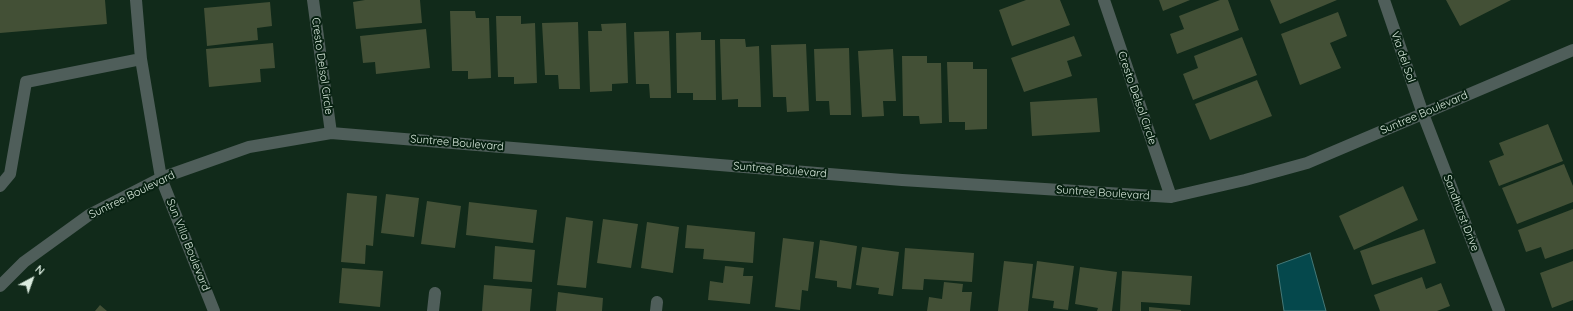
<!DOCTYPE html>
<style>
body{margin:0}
#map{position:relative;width:1573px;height:311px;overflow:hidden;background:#112a1a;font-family:Quicksand,sans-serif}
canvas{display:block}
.north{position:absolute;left:12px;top:259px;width:40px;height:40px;-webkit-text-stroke:3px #072111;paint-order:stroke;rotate:41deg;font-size:11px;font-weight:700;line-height:16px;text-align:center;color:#dbebdf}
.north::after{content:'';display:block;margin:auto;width:14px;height:18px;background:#dbebdf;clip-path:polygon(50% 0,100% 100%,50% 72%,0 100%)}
</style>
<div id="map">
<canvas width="1573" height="311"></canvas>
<div class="north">N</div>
</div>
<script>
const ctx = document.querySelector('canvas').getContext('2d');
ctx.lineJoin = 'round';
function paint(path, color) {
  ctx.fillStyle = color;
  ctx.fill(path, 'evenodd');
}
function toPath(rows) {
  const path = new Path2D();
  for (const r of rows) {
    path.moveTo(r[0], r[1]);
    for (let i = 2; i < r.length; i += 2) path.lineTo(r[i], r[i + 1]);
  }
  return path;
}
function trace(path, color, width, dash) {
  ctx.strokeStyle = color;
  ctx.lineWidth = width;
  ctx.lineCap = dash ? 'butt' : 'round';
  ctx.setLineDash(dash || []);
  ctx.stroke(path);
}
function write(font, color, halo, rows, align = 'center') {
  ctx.font = font + ' Quicksand,sans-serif';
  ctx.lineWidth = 4;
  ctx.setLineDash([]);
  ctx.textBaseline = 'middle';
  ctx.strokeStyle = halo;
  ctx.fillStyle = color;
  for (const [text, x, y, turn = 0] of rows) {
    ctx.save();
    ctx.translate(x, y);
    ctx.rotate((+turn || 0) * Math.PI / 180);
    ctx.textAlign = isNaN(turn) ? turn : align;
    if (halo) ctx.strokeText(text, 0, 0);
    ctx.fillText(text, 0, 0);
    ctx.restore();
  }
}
const water = toPath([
 [1310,253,1326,311,1284,311,1277,265,1310,253]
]);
paint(water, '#05484c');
trace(water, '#457978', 1);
paint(toPath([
 [0,0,105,0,107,24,0,33],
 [365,0,420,0,422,23,356,29,353,2],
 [1026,0,1060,0,1070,25,1012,46,999,10],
 [1159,0,1190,0,1163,11],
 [1220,0,1228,0,1239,30,1177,54,1170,34,1184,29,1179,16],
 [1270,0,1337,0,1280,24],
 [1446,0,1511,0,1460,26],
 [270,2,272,26,257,28,258,40,207,46,204,8],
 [450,11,475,11,476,18,489,18,491,78,468,79,468,71,452,71],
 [1338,12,1347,36,1330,43,1341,68,1300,85,1281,34],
 [496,16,521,16,521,24,535,23,537,83,514,84,514,77,498,77],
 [578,22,580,89,559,89,558,75,545,75,542,23],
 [626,23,628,83,612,84,612,91,590,92,588,31,602,31,601,24],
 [426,29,430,68,376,74,375,62,363,63,360,36],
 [669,31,671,98,650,98,649,84,636,84,634,32],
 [701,32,701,40,715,40,716,100,693,100,693,93,677,93,676,33],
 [1074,36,1082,56,1067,61,1072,76,1024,92,1011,58],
 [1242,37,1257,75,1193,100,1183,74,1198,68,1194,56],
 [720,39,745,39,746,47,759,46,761,107,738,107,738,99,722,100],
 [273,43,275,68,260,69,261,82,209,87,206,49],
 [806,44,809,111,787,112,786,97,773,97,771,45],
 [849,48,851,115,830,115,829,101,816,101,814,49],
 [893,49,896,101,883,101,884,116,862,117,858,51],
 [902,56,927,56,927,63,941,63,942,123,920,124,919,116,903,116],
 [947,62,973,62,973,69,987,69,987,129,965,130,965,122,949,122],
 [1257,80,1272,116,1210,140,1195,104],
 [1097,98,1100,132,1032,136,1030,102],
 [1548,124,1563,161,1499,186,1489,161,1504,155,1499,143],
 [1564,164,1573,186,1573,202,1517,224,1502,188],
 [1403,186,1418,220,1354,250,1339,216],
 [347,193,377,196,373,246,366,245,365,264,341,262],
 [386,194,419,198,414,237,381,233],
 [427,201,461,206,455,248,421,244],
 [469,202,537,210,533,243,466,235],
 [1573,209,1573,249,1545,259,1541,247,1526,252,1518,230],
 [566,217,593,221,586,288,557,285],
 [603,219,638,224,631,268,597,263],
 [647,222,679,227,673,273,641,268],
 [687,225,755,232,753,263,703,259,704,249,685,248],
 [1424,229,1436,263,1372,285,1360,251],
 [783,238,814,242,808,291,802,290,800,310,775,307],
 [820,240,857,246,851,289,837,287,837,281,815,278],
 [495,246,535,250,532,282,493,279],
 [862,247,899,252,893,296,878,294,879,288,856,285],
 [905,248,974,253,972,282,924,279,923,290,902,289],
 [1004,261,1033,264,1028,311,998,311],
 [1037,261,1074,266,1068,310,1053,308,1054,301,1032,298],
 [1573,261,1573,300,1552,308,1540,273],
 [725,266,744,268,743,276,753,276,750,304,708,300,710,281,723,283],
 [1080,267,1117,272,1112,311,1097,311,1098,308,1075,304],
 [342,268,383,271,380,307,339,303],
 [1122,271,1192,276,1190,305,1141,302,1141,311,1120,311],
 [1422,277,1426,289,1441,283,1450,306,1437,311,1380,311,1374,295],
 [944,282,963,284,962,292,972,292,970,311,927,311,929,297,942,299],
 [484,285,532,289,530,311,482,311],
 [558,292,603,298,602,311,556,311],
 [100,305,107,311,95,311],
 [1149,307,1181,310,1181,311,1149,311]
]), '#435036');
trace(toPath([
 [136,0,141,59,161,178,214,311],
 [313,0,331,133],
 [1104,0,1171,197],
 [1384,0,1423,114,1499,311],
 [0,186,10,174,26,82,141,59],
 [0,286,24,262,89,215,161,178,249,147,331,133,902,180,1171,197,1245,180,1307,163,1573,50],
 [433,311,435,293],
 [656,311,657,302]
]), '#4f5e5a', 12);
write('11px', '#dbebdf', '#072111', [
 ["Via del Sol",1403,57,71],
 ["Cresto Delsol Circle",322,66,82],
 ["Cresto Delsol Circle",1137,98,71],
 ["Suntree Boulevard",1424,113,-23],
 ["Suntree Boulevard",457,143,5],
 ["Suntree Boulevard",780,170,5],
 ["Suntree Boulevard",1103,193,4],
 ["Suntree Boulevard",132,195,-26],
 ["Sandhurst Drive",1461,213,69],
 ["Sun Villa Boulevard",188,245,68]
]);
</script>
